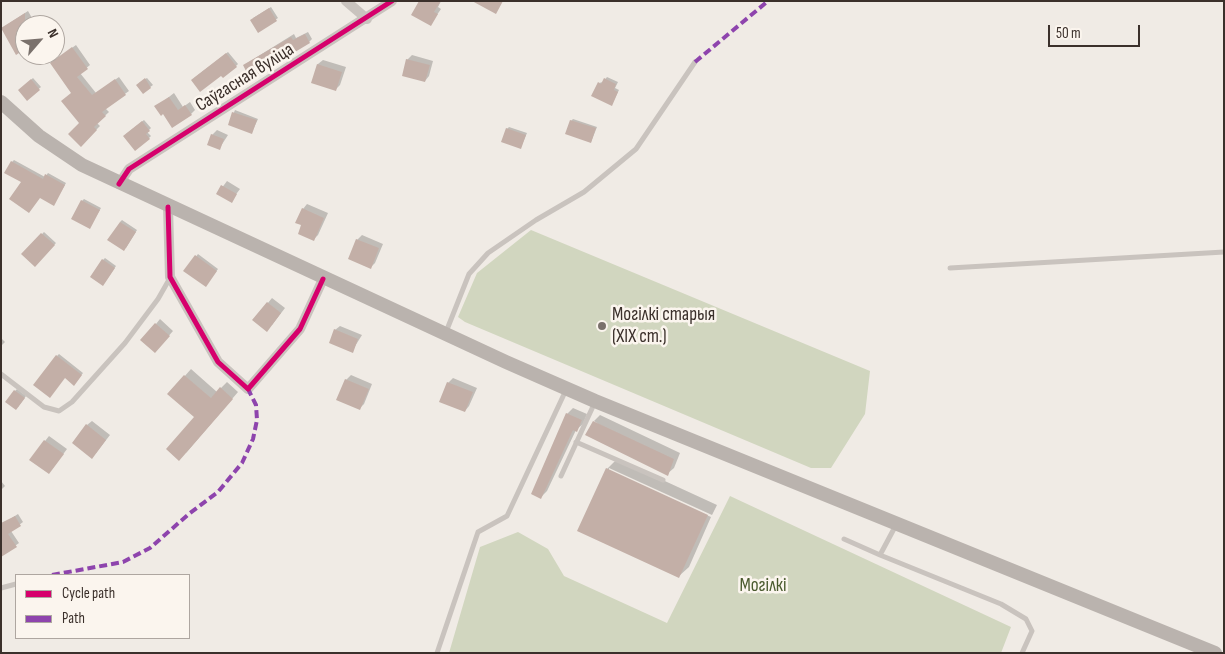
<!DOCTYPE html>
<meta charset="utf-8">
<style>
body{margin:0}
#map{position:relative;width:1225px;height:654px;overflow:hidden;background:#f0ebe5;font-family:"Sofia Sans Condensed",sans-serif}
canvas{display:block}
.frame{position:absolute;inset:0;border:2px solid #3b302b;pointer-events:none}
.legend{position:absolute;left:15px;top:574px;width:175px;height:65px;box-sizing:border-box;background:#fbf5ee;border:1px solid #aea6a0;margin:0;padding:6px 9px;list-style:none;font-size:15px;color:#3b302b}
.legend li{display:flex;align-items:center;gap:10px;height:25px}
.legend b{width:25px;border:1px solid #aea6a0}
.north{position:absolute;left:15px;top:15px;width:50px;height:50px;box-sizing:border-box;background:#fbf5ee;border:1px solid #aea6a0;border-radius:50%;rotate:63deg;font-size:14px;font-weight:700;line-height:20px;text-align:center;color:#3b302b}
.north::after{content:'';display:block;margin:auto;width:18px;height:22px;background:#7a716c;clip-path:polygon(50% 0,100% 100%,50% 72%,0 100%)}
.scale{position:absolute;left:1048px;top:25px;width:92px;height:22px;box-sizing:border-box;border:2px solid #3b302b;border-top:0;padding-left:6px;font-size:15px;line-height:18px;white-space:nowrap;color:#3b302b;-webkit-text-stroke:4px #fbf5ee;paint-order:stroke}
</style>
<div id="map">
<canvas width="1225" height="654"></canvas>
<div class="frame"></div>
<ul class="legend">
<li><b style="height:6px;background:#d6006c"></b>Cycle path</li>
<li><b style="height:6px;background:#8e44ad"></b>Path</li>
</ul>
<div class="north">N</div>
<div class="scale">50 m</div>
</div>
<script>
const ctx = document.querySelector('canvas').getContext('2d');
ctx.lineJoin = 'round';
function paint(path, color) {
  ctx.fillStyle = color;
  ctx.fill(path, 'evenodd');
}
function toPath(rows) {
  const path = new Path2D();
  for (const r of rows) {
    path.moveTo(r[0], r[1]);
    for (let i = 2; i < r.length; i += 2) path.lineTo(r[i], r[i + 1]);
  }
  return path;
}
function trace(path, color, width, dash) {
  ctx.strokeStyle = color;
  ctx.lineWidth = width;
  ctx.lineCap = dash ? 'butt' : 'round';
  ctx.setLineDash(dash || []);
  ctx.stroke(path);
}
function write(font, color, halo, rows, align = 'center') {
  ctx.font = font + ' "Sofia Sans Condensed",sans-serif';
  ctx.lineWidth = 5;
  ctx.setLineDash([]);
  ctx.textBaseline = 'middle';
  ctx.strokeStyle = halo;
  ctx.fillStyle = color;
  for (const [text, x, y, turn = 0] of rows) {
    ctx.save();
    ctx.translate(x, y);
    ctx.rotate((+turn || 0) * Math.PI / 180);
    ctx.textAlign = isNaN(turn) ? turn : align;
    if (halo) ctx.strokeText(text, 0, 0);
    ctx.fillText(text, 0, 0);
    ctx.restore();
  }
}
paint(toPath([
 [531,230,870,371,865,414,831,468,811,468,465,322,458,317,477,273],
 [730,496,1011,627,1001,653,449,653,480,547,518,532,548,549,564,576,667,623]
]), '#d1d6bf');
paint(toPath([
 [422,1,441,1,438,7,441,9,430,25],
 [271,7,278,18,259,31,253,18],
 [28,11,36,25,25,25,25,48,2,28],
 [308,32,312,39,309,42,244,65,294,34,296,38],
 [76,45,90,65,80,73,96,93,119,77,129,91,105,108,109,112,97,123,100,126,81,145,81,123,72,92,51,63],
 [228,52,238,64,236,66,221,74,194,78],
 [412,55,433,61,429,76,425,81,407,60],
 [323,60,346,67,340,85,335,90,312,82,318,64],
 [607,77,618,82,615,88,619,90,613,102,599,83,603,82],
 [33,78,41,87,27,99,20,90],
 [147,78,153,85,143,92,139,83],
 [174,93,183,107,190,102,195,110,191,114,164,113,156,107],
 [235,110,258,119,252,132,229,124],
 [573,119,597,127,591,142,571,121],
 [144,120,151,128,147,132,151,136,149,138,126,134],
 [509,127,527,133,521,147,507,129],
 [217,130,228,135,219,149,212,135],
 [14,160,45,177,48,173,66,183,55,202,23,182,12,162],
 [227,181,240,189,231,201,218,193],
 [84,199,101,208,91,225,82,201],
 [307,204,328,213,318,235,314,239,303,225,303,209],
 [122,220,137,230,126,248,120,222],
 [44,232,56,243,35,265,23,254],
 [362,235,383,244,375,263,371,267,357,240],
 [198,254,218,269,207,284,185,271],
 [105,258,116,266,105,282,103,260],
 [272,298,285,308,272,325,254,320],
 [160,319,173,331,159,347,156,324],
 [340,326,362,335,352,351,335,330],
 [1,338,5,342,1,346],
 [59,354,83,373,76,382,57,356],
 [191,369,217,392,227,382,238,392,186,453,195,417,169,394],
 [351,375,372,384,364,404,360,408,346,380],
 [453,378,477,388,469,406,465,411,448,383],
 [17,389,26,396,18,407,15,391],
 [573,408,587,414,583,424,576,430,547,491,541,497,567,414],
 [600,415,680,453,674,468,667,474,594,421],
 [92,421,110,435,96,453,87,425],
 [49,436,67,449,53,468,31,459],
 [617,459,717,505,712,515,609,468,609,471,711,517,689,567,679,576,607,469],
 [1,481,5,486,1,490],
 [18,514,23,522,11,531,19,543,1,556,7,521]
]), '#0003');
paint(toPath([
 [419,1,441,1,434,12,438,14,431,26,411,15],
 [472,1,503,1,496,14],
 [269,8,277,21,258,33,250,20],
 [25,13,25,49,16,55,1,28],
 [305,34,310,43,250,79,243,65,291,37,293,40],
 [72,47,88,69,77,77,92,95,115,79,126,95,102,112,106,116,94,127,97,130,81,147,68,134,79,123,61,101,71,93,50,63],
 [226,53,237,67,223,78,221,76,200,92,191,80],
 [406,59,430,65,425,82,402,76],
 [317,64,342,72,336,91,311,83],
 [145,78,151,88,143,94,136,85],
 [604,78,616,84,614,90,618,92,612,106,591,96,598,82,601,84],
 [31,79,40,90,27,101,18,90],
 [169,97,178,110,185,105,192,115,172,128,163,114,161,116,154,106],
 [232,112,257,120,252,134,228,125],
 [570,120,596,128,591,143,565,134],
 [142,121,150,131,146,134,150,139,135,151,123,136],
 [506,128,526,135,521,149,501,142],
 [211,134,224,139,220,150,207,145],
 [11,161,43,179,45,174,65,185,54,206,40,198,29,213,9,199,21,182,4,173],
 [221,185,237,194,232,203,216,194],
 [81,200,100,210,90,229,71,219],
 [302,208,324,218,314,241,298,234,301,225,295,223],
 [120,222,136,232,124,251,107,240],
 [41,233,55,245,35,267,21,254],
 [356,239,379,248,371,269,348,259],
 [195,255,217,271,206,287,183,271],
 [102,259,115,268,103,286,90,277],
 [267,302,281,313,267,332,252,320],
 [155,323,170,336,155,353,140,340],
 [334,329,358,339,353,353,329,343],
 [56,355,82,375,74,386,65,378,50,398,33,385],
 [184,375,211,398,220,387,233,399,179,461,166,449,194,417,167,394],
 [345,379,369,389,360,410,336,400],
 [447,382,473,392,465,412,439,402],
 [14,390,25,398,16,410,5,402],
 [566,413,582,420,577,432,573,430,541,499,531,494],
 [593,421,674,459,668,476,585,435],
 [86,424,106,440,92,459,72,443],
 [44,440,64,454,49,474,29,460],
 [606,468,708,515,679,578,577,531],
 [15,516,21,526,8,534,17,547,1,557,1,523]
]), '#c3afa7');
trace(toPath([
 [950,268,1224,252],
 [446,332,469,274,488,253,536,220,584,192,636,149,695,62],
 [1,374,44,407,59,411,72,402,125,343,158,299,170,278],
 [576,442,663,480],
 [561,476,595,402],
 [844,539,880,555,896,525],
 [880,555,1001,604,1026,619,1032,631,1022,653],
 [1,588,16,584],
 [437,653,478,532,507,516,566,390]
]), '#c9c3be', 5);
trace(toPath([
 [346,1,367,19],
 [119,184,129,169,392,1],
 [168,207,170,277,218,362,248,389,300,329,323,279]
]), '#c9c3be', 10);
trace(toPath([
 [1,102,39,136,82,165,506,362,595,401,1215,653]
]), '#bab3ae', 14);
trace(toPath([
 [695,62,768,1],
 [52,575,123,562,150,548,190,513,218,492,242,463,253,439,257,420,256,405,248,389]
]), '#8e44ad', 4, [8, 4]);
trace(toPath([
 [119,184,129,169,392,1],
 [168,207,170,277,218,362,248,389,300,329,323,279]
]), '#d6006c', 5);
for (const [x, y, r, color] of [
 [602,326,5,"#7a716c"]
]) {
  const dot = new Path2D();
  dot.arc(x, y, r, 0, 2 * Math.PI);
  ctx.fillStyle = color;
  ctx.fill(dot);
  trace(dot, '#fbf5ee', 2);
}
write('19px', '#3b302b', '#fbf5ee', [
 ["Саўгасная вуліца",245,78,-32]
]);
write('19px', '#3b302b', '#fbf5ee', [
 ["Могілкі старыя",612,315],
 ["(XIX ст.)",612,337]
], 'left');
write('19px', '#4a5a2e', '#fbf5ee', [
 ["Могілкі",763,586]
]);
</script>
